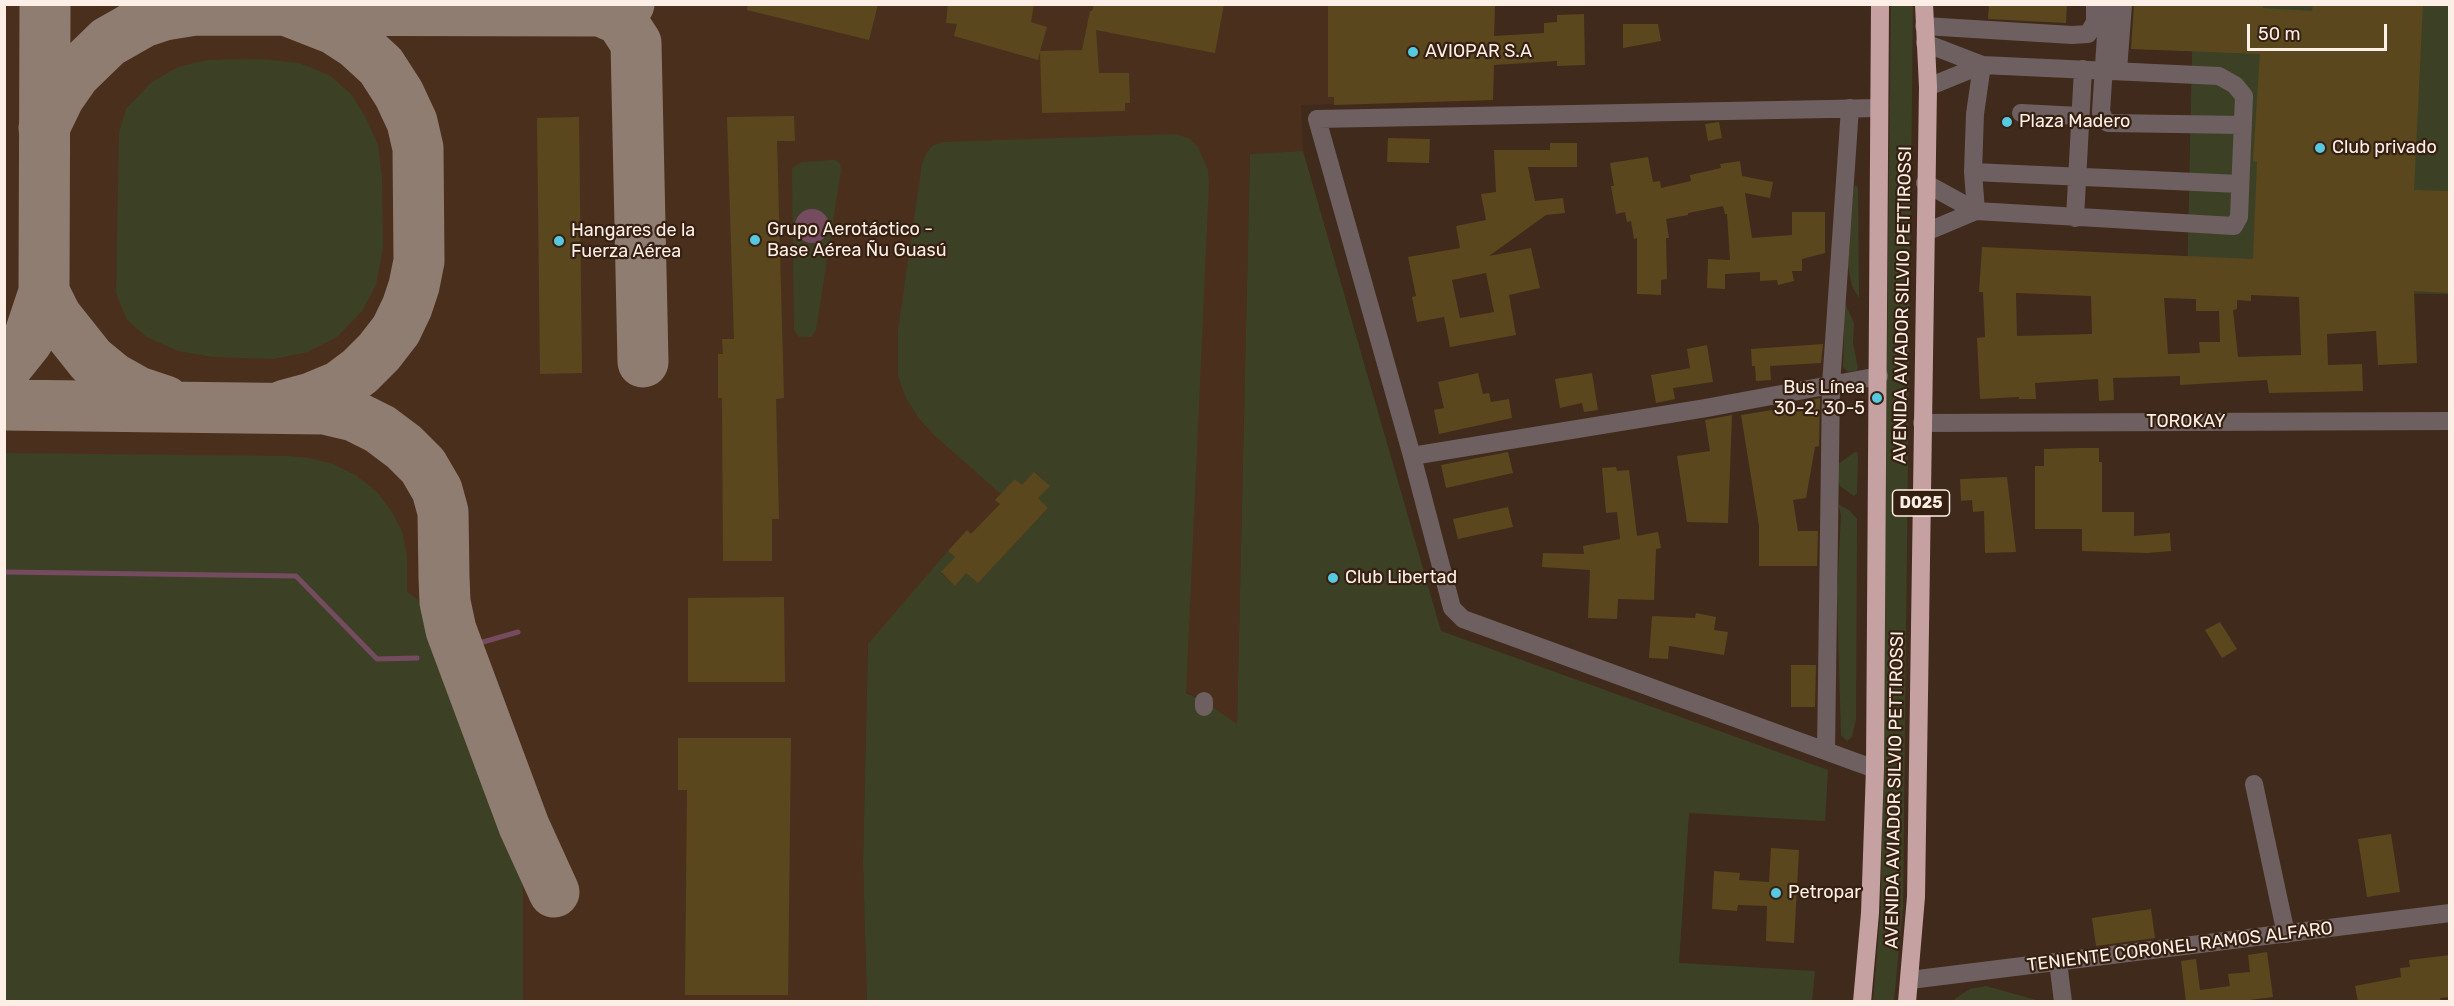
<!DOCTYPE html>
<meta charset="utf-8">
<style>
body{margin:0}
#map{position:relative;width:2454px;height:1006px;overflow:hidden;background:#402a1c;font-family:Rubik,sans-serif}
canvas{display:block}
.frame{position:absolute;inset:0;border:6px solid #feefe6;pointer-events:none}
.scale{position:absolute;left:2247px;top:24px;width:140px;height:27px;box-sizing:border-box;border:3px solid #feefe6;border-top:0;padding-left:8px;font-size:18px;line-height:21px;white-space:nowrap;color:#feefe6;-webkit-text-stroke:4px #362012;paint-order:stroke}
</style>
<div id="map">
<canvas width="2454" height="1006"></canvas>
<div class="frame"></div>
<div class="scale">50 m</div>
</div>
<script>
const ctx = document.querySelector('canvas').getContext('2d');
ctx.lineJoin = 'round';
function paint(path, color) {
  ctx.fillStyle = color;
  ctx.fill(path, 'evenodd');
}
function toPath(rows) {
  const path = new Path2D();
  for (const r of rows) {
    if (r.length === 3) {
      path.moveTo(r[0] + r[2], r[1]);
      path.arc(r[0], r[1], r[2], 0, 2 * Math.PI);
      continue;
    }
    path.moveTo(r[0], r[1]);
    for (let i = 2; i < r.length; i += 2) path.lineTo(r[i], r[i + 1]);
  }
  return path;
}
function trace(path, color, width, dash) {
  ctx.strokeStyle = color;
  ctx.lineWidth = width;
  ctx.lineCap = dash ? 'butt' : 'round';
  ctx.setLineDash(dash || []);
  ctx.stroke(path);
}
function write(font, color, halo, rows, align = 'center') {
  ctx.font = font + ' Rubik,sans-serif';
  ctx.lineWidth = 4.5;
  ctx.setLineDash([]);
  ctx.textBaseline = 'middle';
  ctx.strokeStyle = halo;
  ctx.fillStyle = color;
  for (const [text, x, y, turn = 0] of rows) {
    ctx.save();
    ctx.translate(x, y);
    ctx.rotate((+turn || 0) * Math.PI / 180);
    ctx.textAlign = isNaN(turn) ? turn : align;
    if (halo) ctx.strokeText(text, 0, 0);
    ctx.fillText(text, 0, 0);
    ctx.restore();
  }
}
paint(toPath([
 [5,5,1495,5,1493,100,1301,105,1303,151,1250,154,1237,725,1204,701,978,583,955,586,941,572,868,644,863,862,867,1001,5,1002]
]), '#4b2f1d');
paint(toPath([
 [1913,4,1903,907,1894,1001,1873,1002,1881,907,1891,5],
 [2193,5,2449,5,2449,294,2187,291],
 [261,59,299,63,329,75,351,94,366,118,378,145,382,178,383,248,376,285,362,311,337,337,308,352,273,359,213,357,178,351,147,337,127,320,116,293,119,133,126,109,152,82,178,67,208,60],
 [1176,134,1190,139,1198,147,1208,170,1209,182,1186,693,1204,701,1237,724,1250,154,1303,151,1441,631,1828,770,1825,821,1689,813,1679,963,1815,971,1812,1001,867,1002,863,862,868,644,948,551,955,557,941,573,954,585,966,573,978,583,1048,508,1038,498,1049,486,1035,472,1022,485,1015,479,1001,494,933,434,918,417,906,398,898,376,898,330,922,164,927,152,934,145,945,142],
 [835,160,840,164,841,170,816,330,811,337,799,337,794,330,792,168,802,162],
 [1856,185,1858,188,1859,298,1852,286,1848,266,1854,187],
 [1844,301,1854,323,1853,343,1858,368,1856,371,1848,372,1843,367,1844,334,1842,325],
 [1855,452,1857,452,1858,455,1857,493,1854,496,1840,486,1838,481,1838,464],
 [5,453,287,456,309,458,333,464,357,476,377,492,392,512,402,531,407,557,407,592,417,599,423,607,519,871,523,889,523,1001,5,1001],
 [1838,504,1850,511,1857,519,1856,719,1852,737,1847,741,1841,735,1837,596,1841,515],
 [1986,986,2036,1000,2038,1001,1954,1001,1956,998,1970,989]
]), '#3c4125');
paint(toPath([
 [812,226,17]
]), '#754b60');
trace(toPath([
 [4,572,296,576,377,659,417,658],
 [483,642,518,632]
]), '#754b60', 5);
trace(toPath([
 [195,10,601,11,629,4],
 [601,11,621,20,636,43,643,362],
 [44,128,59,97,75,74,108,42,143,22,164,15,195,10,168,4],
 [44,292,45,4],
 [4,370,28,340,44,292,56,316,91,360,113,378,138,392,165,401],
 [4,405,324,409,354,416,380,429,404,447,423,466,437,490,443,512,444,577,445,602,451,630,524,826,554,892],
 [285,405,311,398,340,386,360,371,379,352,396,330,407,307,414,286,419,261,418,148,412,122,399,94,381,66,357,44,334,29,288,11]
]), '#907d71', 51);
paint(toPath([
 [748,4,878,4,869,40,747,10],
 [948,4,1034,4,1031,22,1047,27,1040,51,1082,50,1090,11,1092,11,1094,4,1224,4,1215,53,1096,30,1099,73,1129,73,1130,103,1125,103,1125,111,1042,113,1040,52,1038,60,954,36,957,24,946,23],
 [1328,4,1495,4,1494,36,1544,33,1544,23,1557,22,1557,15,1584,14,1585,65,1557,66,1557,61,1494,65,1493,100,1334,105,1334,97,1328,97],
 [1989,4,2067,4,2066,23,1988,19],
 [2134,4,2263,4,2263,8,2312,11,2313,4,2423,4,2414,190,2450,191,2450,293,2414,291,2417,363,2378,365,2376,331,2327,334,2328,365,2362,364,2363,391,2269,393,2267,380,2180,385,2180,376,2113,378,2114,400,2099,401,2098,379,2035,383,2036,399,2019,399,2019,397,1980,399,1977,338,1985,337,1983,292,1979,292,1982,247,2253,259,2257,162,2253,161,2260,54,2131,49],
 [2016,293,2091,296,2092,334,2017,336],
 [2251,295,2299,297,2301,355,2238,357,2233,310,2237,309,2237,300,2251,301],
 [2164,298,2196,299,2196,311,2219,311,2220,342,2199,342,2200,353,2168,354],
 [1623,24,1658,24,1661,41,1623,48],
 [794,116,795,141,777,141,784,398,776,399,779,519,772,519,772,561,723,561,722,398,718,398,718,354,723,354,722,339,734,339,727,117],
 [579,117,582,373,540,374,537,118],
 [1719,122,1722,138,1708,141,1705,124],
 [1388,138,1430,139,1429,163,1387,162],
 [1550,143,1577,143,1577,167,1528,167,1535,201,1563,198,1565,213,1546,215,1489,256,1531,248,1540,288,1509,295,1516,335,1450,347,1444,317,1417,322,1412,297,1416,296,1408,257,1460,248,1456,226,1486,220,1481,194,1496,192,1494,150,1550,150],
 [1486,273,1494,312,1460,318,1452,280],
 [1648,157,1653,182,1660,181,1661,188,1691,181,1690,175,1721,168,1720,164,1740,161,1742,176,1773,182,1770,198,1745,193,1752,238,1792,235,1792,212,1825,212,1825,253,1802,259,1802,271,1792,271,1794,281,1778,285,1777,280,1760,281,1760,272,1725,274,1725,289,1707,288,1708,259,1730,260,1727,214,1725,214,1723,206,1688,213,1688,215,1666,219,1669,238,1666,238,1667,279,1661,280,1661,295,1637,294,1637,238,1634,239,1631,221,1627,222,1625,212,1616,214,1611,186,1614,186,1610,163],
 [1823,344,1821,363,1770,366,1771,380,1756,381,1755,366,1752,366,1751,349],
 [1707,345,1713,382,1673,388,1675,399,1656,403,1651,375,1690,368,1687,349],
 [1478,373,1483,394,1489,393,1491,402,1509,399,1512,418,1439,434,1434,410,1444,408,1438,382],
 [1592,373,1598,410,1584,412,1582,403,1560,408,1555,379],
 [1820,398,1819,446,1815,447,1806,498,1793,500,1798,531,1818,531,1817,566,1759,566,1759,526,1741,415,1803,405,1802,402],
 [1732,415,1728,523,1687,522,1677,456,1710,451,1705,420],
 [2078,448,2099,448,2099,462,2102,462,2102,512,2134,512,2134,536,2170,533,2171,551,2147,553,2082,551,2082,529,2035,529,2035,466,2044,466,2044,449],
 [1508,452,1513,473,1446,488,1441,465],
 [1616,467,1617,471,1629,470,1637,536,1658,532,1661,548,1656,549,1654,600,1618,599,1617,619,1588,618,1590,570,1542,567,1543,553,1584,554,1583,546,1620,539,1617,512,1606,513,1602,468],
 [1034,472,1050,486,1038,498,1048,508,978,583,966,573,955,586,941,572,955,557,948,551,967,530,971,534,1000,504,995,500,1015,479,1022,485],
 [2007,477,2016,552,1985,553,1984,511,1973,512,1972,500,1961,501,1960,479],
 [1508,507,1513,527,1458,539,1453,519],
 [784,597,785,682,688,682,688,598],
 [1696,613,1716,617,1714,630,1728,632,1724,655,1669,646,1668,659,1649,658,1652,616,1695,618],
 [2220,622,2237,649,2222,658,2205,630],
 [1791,665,1816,665,1815,707,1791,707],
 [678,738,791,738,788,995,685,995,687,790,678,790],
 [2391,834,2400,892,2367,897,2358,839],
 [1771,848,1799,850,1794,943,1766,941,1767,906,1738,905,1737,911,1712,909,1714,871,1740,873,1739,880,1769,882],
 [2151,909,2155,938,2096,946,2092,918],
 [2267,952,2273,997,2233,1002,2186,1002,2181,961,2196,959,2200,990,2230,986,2228,974,2250,972,2248,955],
 [2450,955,2450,997,2440,998,2441,1002,2358,1002,2355,986,2401,977,2400,968,2410,967,2409,960]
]), '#5a471e');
trace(toPath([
 [2108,4,2101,112,2105,121,2108,123,2243,125],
 [1924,26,2072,35,2088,34,2095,22,2095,4],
 [1925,43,1982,65,2219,76,2235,85,2244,96,2239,217,2234,226,1976,211,1925,183],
 [2118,70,2123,4],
 [1928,87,1982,65],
 [2021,113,2080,116],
 [1973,172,2240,184],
 [1976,211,1973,172,1975,114,1982,65],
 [2075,218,2083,69],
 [1926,232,1976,211],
 [1922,423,2450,421],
 [1412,456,1706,408,1879,376],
 [1204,701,1204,707],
 [1826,751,1831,385,1850,108],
 [1875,769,1463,619,1452,608,1412,456,1317,119,1879,108],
 [2254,784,2286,934],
 [2058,962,2063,1002],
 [1910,980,2450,913]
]), '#6e6060', 18);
trace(toPath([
 [1862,1002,1870,913,1875,769,1880,4],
 [1907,1002,1916,897,1928,87,1924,4]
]), '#c5a2a1', 18);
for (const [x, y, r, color] of [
 [1413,52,6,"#56c9e1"],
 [2007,122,6,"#56c9e1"],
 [2320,148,6,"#56c9e1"],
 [755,240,6,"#56c9e1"],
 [559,241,6,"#56c9e1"],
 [1877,398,6,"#56c9e1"],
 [1333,578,6,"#56c9e1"],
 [1776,893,6,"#56c9e1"]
]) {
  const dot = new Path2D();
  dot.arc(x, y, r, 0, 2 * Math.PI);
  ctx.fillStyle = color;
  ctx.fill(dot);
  trace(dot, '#362012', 2);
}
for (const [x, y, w] of [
 [1921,503,57]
]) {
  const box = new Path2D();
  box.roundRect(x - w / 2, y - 13, w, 26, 4.5);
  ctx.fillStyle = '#362012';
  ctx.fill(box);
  trace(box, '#feefe6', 1.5);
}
write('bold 16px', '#feefe6', null, [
 ["D025",1921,503]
]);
write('18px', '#feefe6', '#362012', [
 ["AVIOPAR S.A",1425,52],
 ["Plaza Madero",2019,122],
 ["Club privado",2332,148],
 ["Grupo Aerotáctico -",767,230],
 ["Base Aérea Ñu Guasú",767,251],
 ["Hangares de la",571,231],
 ["Fuerza Aérea",571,252],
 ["Bus Línea",1865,388,"right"],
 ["30-2, 30-5",1865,409,"right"],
 ["Club Libertad",1345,578],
 ["Petropar",1788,893]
], 'left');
write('18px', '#feefe6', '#362012', [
 ["AVENIDA AVIADOR SILVIO PETTIROSSI",1903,305,-89],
 ["TOROKAY",2186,422],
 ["AVENIDA AVIADOR SILVIO PETTIROSSI",1895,790,-89],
 ["TENIENTE CORONEL RAMOS ALFARO",2180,947,-7]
]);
</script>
